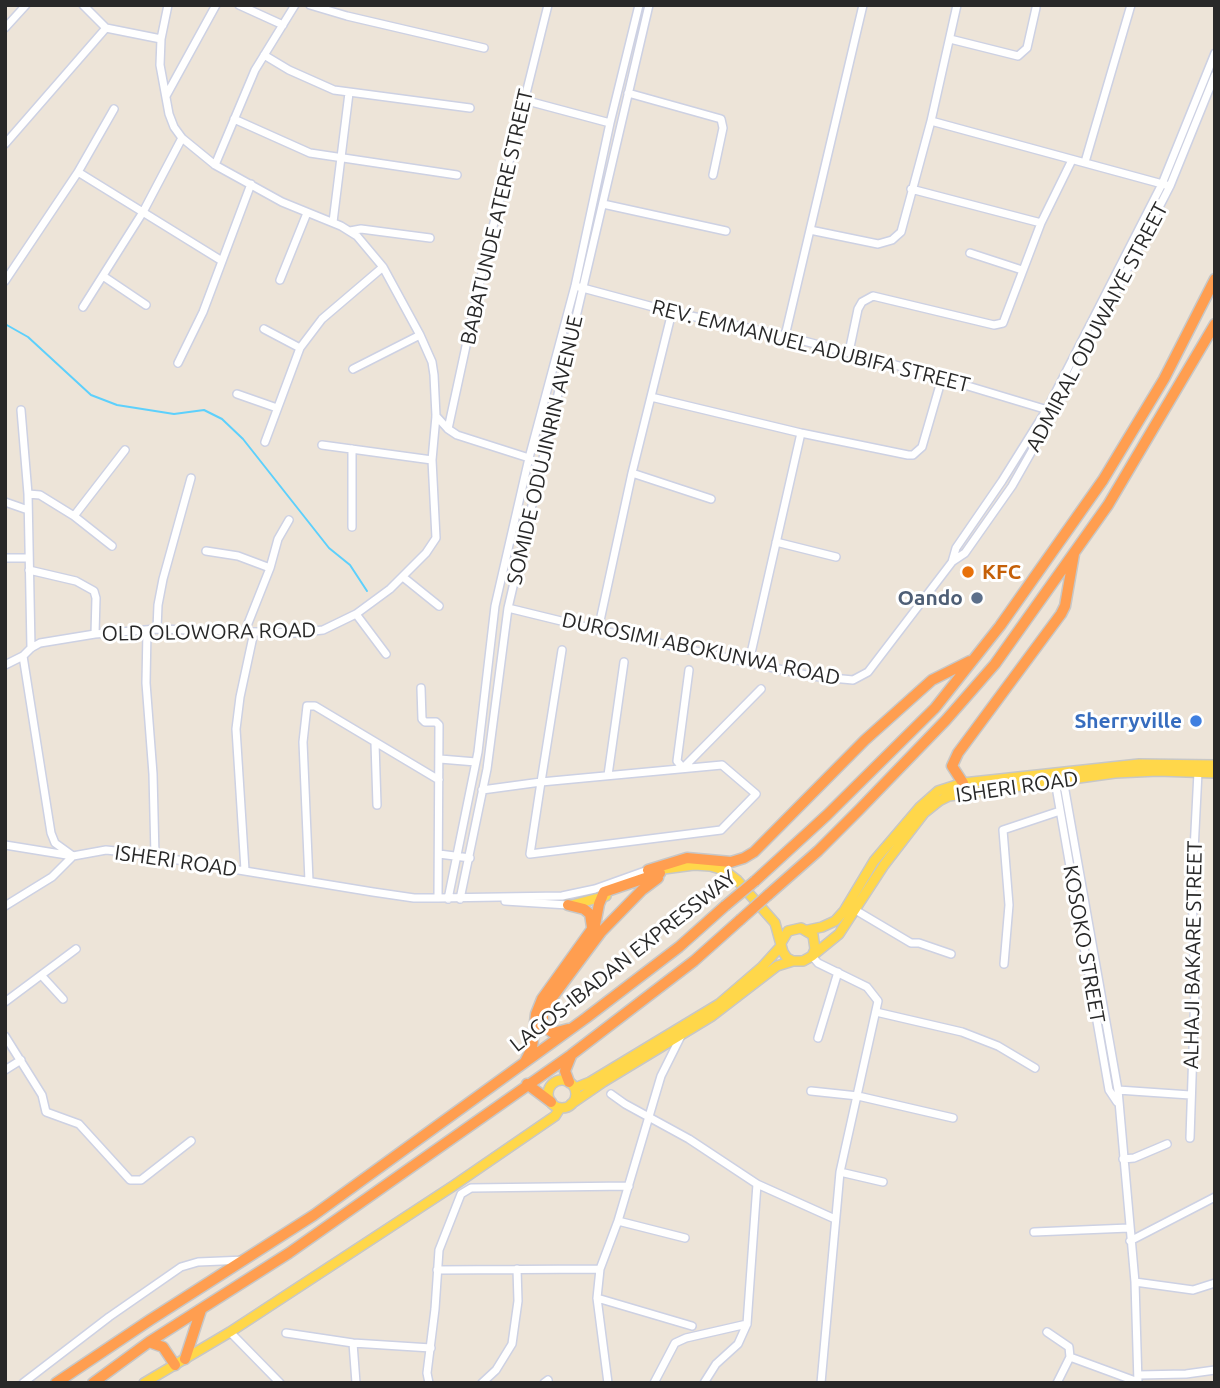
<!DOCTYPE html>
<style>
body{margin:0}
#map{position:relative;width:1220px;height:1388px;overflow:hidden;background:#ede4d8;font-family:Ubuntu,sans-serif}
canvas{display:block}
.frame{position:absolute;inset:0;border:7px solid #282828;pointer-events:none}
</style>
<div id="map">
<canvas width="1220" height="1388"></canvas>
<div class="frame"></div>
</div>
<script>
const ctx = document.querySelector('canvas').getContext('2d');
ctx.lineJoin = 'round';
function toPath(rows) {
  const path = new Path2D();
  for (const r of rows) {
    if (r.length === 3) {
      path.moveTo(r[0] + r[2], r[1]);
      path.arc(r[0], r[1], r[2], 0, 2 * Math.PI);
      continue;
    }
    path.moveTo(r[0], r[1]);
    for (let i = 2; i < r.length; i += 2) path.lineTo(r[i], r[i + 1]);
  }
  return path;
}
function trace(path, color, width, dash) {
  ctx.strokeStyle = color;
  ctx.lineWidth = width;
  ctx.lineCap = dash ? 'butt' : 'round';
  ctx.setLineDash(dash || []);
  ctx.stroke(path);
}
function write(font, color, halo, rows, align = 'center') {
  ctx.font = font + ' Ubuntu,sans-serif';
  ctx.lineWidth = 6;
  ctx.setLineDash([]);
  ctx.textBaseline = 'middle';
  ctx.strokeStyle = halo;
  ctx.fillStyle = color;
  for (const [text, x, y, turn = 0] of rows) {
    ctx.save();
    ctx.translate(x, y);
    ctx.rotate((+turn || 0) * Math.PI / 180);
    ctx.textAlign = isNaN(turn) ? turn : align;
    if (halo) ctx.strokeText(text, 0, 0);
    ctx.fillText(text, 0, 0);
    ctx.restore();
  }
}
trace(toPath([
 [5,324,28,337,91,395,117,405,174,414,204,410,222,419,243,439,329,548,350,565,367,591]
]), '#5dd0fc', 2);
const minor = toPath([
 [83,5,106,28,161,39],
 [239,5,283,25],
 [310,5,347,16,484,48],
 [5,28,26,5],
 [950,39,1018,56,1027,48,1036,8],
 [264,55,289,70,334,90,470,108],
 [628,93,721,119,723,128,713,175],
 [166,96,216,5],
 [524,100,610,123],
 [234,119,310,153,457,175],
 [931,121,1166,185],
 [5,144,106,28],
 [1085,162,1131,5],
 [215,165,255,70,295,5],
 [78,172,222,261],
 [911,189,1041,223],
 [603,204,726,231],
 [333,222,349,93],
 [810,230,878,244,892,240,901,232,931,121,957,5],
 [350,231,361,229,430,238],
 [970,253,1022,270],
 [103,276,146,305],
 [280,280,307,213],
 [5,281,78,172,114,109],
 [579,287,672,312,785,336,918,371,1051,411],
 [83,307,143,212,182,138],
 [264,329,300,348],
 [785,336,863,5],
 [849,352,858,309,862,302,873,296,994,325,1003,323,1041,223,1072,160],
 [178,363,203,312,251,184],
 [353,369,420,335],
 [237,394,277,408],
 [651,397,801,433,908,455,913,455,922,447,942,378],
 [21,410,28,494,31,648],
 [436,416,448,429,457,435,529,458,541,467],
 [448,429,484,263,548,5],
 [265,442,300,348,322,319,383,267],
 [322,445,432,460],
 [352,449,352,527],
 [632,473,711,499],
 [28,494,40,495,74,516,112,546],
 [5,502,28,510],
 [74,516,125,450],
 [776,542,836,557],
 [206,551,238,556,270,568],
 [5,558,28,558],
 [953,561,965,553,1012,486,1054,412,1170,186,1215,75],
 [29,570,76,581,94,591,96,598,95,634],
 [403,577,439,606],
 [508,608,598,630,811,676,853,680,868,672,952,562,956,548,1002,481,1047,409,1162,184,1215,53],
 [356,614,386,654],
 [157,629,158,605,163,579,191,478],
 [147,630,146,683,153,774,155,856],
 [598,630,632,473,672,312],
 [245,631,270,568,278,539,289,520],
 [23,656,51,833,55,843,73,856,106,850,135,853,373,892,414,898,438,898,562,896,595,889,648,870],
 [749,662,801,433],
 [5,665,23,656,31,648,40,643,95,634,157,629,294,633,323,630,356,614,390,589,426,553,436,538,432,460,436,416,434,375,432,362,420,335,383,267,357,236,341,226,282,202,215,165,182,138,174,127,169,114,160,65,161,39,168,5],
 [689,670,677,761,683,768,761,689],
 [421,688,422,719,425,722,436,722,439,725,438,898],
 [375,743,377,805],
 [440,759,476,762],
 [608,775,624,662],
 [1063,779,1118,1090,1135,1282,1138,1383],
 [1055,781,1109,1090,1117,1102],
 [482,790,541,782,722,765,756,794,721,830,530,854,541,782,562,650],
 [5,845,73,856,52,877,5,906],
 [439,854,470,858],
 [245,870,236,729,240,697,254,632],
 [309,881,303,742,307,706,315,706,439,780],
 [448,899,478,752,495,606,529,458,575,286,610,123,639,5],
 [460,899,487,769,508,608,649,5],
 [505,901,568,905],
 [857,911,911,943,919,943,951,954],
 [812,956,818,963,867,987,878,1001,840,1172,821,1383],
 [1004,964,1009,905,1003,830,1060,811],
 [42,976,63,999],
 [5,1002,76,949],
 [876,1012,962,1032,998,1046,1035,1068],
 [5,1036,42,1095,46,1112,79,1124,130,1180,141,1180,191,1141],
 [818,1038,838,972],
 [5,1070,21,1060],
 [1118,1090,1190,1095],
 [811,1091,858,1096,953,1118],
 [611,1094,625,1104,689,1139,757,1184,835,1219],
 [1190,1138,1195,989,1192,890,1198,772],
 [1123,1159,1134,1158,1167,1144],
 [840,1172,883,1182],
 [618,1221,685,1238],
 [1034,1232,1129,1228],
 [1130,1241,1215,1197],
 [437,1270,600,1269],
 [1135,1282,1193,1290,1215,1283],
 [597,1298,692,1326],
 [230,1332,280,1383],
 [1047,1332,1069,1347,1070,1357,1057,1383],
 [286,1333,353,1343,431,1348],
 [353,1343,356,1383],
 [1070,1357,1138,1382],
 [1138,1375,1186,1374,1215,1370],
 [23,1383,109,1317,181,1267,198,1262,245,1260],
 [429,1383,427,1373,435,1309,439,1250,461,1194,471,1188,629,1186],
 [482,1383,496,1370,512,1344,518,1301,517,1269],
 [544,1383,548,1380],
 [608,1383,597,1298,600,1269,618,1221,661,1076,681,1036],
 [654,1383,675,1343,686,1338,747,1324],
 [704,1383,716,1364,738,1344,747,1324,757,1184]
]);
const major = toPath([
 [656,870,694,865,710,866,724,870,737,880,775,923,783,952,787,958,793,961,803,961,812,956,815,949,813,935,801,928,788,931,781,943],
 [572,905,606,896],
 [808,930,822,927,835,921,844,911,874,861,920,807,938,791,963,783,1139,764,1215,765],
 [812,956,839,934,884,865,924,813,939,801,949,796,1115,773,1158,771,1215,773],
 [562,1094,14],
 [575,1088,590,1082,719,1004,762,967,781,946],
 [571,1104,603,1082,712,1016,777,966,793,961],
 [144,1383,230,1332,453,1186,555,1116,560,1108]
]);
const highway = toPath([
 [963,783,952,766,958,753,1061,614,1065,606,1074,554],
 [648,870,687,858,731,862,744,858,754,852,865,740,932,680,970,661],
 [755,881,827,815,935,708,1000,626,1103,480,1164,379,1215,279],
 [768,895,818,851,859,810,946,720,995,664,1108,505,1215,324],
 [568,905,584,909,590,914,592,927],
 [568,1029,553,1033,543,1026,543,1014,548,1003,601,932,642,890,658,878],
 [525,1062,532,1048,536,1014,542,999,595,925,599,904,604,892,660,873],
 [569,1082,565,1071,571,1056],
 [527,1084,551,1102],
 [149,1342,163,1347,175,1365],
 [185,1359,201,1310],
 [56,1383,150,1320,314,1215,586,1018,679,947,725,906],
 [93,1383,149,1342,289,1253,571,1055,694,961,740,920]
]);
trace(minor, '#cdd1e3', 10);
trace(major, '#c7c7c7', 12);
trace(highway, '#c7c7c7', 13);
trace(minor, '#fff', 7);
trace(major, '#ffd74a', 9);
trace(highway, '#ff9e50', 10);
const highwayBridge = toPath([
 [725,906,755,881],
 [740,920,768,895]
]);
trace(highwayBridge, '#c7c7c7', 13, []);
trace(highwayBridge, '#ff9e50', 10);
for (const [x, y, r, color] of [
 [968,572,7,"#e8710a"],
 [977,598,7,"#5c6f8a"],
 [1196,721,7,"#3f7fe0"]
]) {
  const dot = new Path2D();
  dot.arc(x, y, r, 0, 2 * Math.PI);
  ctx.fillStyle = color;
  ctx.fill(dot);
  trace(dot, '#fff', 2.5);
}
write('21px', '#282828', '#fff', [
 ["BABATUNDE ATERE STREET",497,217,-77],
 ["ADMIRAL ODUWAIYE STREET",1097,327,-62],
 ["REV. EMMANUEL ADUBIFA STREET",811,346,14],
 ["SOMIDE ODUJINRIN AVENUE",545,450,-77],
 ["OLD OLOWORA ROAD",209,632,-1],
 ["DUROSIMI ABOKUNWA ROAD",701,649,12],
 ["ISHERI ROAD",1017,787,-8],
 ["ISHERI ROAD",176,861,8],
 ["KOSOKO STREET",1084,944,80],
 ["ALHAJI BAKARE STREET",1193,955,-89],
 ["LAGOS-IBADAN EXPRESSWAY",623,961,-38]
]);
write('bold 21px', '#c56008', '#fff', [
 ["KFC",982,572]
], 'left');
write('bold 21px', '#4e5e75', '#fff', [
 ["Oando",963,598]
], 'right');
write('bold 21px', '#366cbe', '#fff', [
 ["Sherryville",1182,721]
], 'right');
</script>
